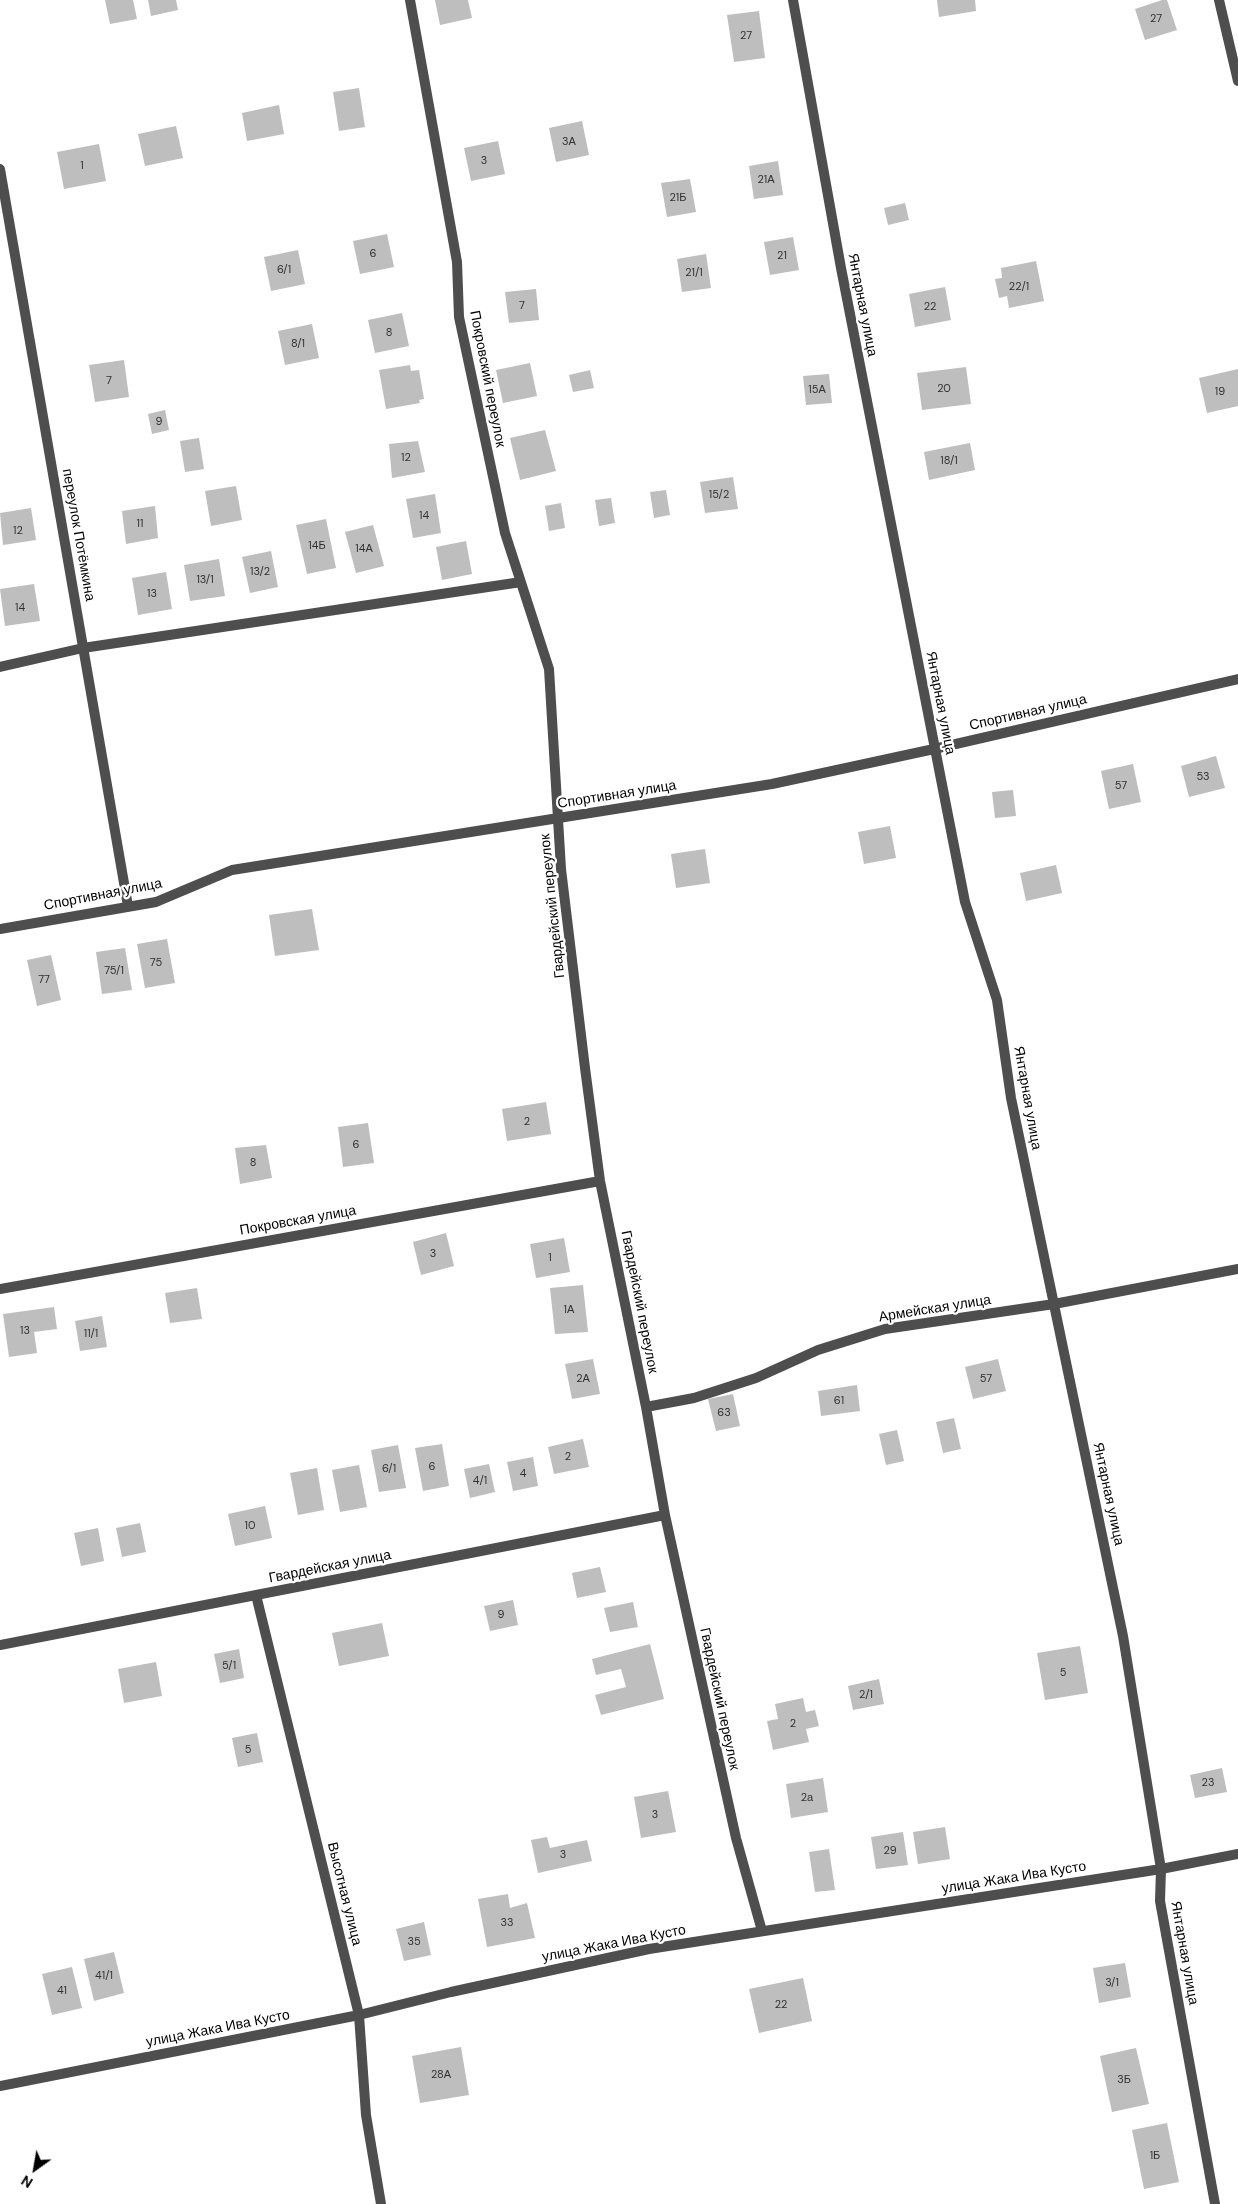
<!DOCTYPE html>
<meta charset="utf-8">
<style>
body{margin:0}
#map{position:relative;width:1238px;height:2204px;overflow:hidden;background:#fff;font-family:"DM Sans",sans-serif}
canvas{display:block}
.north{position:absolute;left:10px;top:2144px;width:50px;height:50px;-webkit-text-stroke:4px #fff;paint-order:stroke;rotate:212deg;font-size:14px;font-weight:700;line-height:20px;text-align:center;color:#000}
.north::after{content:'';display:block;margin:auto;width:18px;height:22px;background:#000;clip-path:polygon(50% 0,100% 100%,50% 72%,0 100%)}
</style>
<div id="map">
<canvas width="1238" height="2204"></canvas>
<div class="north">N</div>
</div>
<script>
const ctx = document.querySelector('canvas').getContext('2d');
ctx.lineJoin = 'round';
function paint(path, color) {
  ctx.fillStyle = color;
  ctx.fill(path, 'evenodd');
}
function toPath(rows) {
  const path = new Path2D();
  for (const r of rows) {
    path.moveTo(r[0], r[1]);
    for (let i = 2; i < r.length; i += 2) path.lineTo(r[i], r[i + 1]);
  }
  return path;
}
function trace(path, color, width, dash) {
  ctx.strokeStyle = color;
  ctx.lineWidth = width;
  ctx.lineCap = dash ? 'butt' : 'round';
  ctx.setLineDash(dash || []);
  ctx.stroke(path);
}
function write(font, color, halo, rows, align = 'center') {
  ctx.font = font + ' "DM Sans",sans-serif';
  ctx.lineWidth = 4.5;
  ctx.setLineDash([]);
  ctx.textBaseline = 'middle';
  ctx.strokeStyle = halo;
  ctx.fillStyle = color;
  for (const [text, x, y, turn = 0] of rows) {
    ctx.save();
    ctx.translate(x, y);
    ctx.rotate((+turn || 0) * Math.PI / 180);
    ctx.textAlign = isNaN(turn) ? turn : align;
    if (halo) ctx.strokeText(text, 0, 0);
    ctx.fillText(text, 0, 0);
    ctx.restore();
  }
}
paint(toPath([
 [105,0,133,0,137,19,110,24],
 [148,0,176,0,178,10,151,16],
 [435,0,468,0,472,18,440,25],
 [937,0,975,0,976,11,939,17],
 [1162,0,1167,0,1177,30,1145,40,1135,9],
 [759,11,765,58,734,62,727,15],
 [359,88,365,127,339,131,333,92],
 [279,105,284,134,247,141,242,113],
 [582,121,589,155,556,162,549,128],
 [176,126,183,158,145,166,138,134],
 [498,141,505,174,471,181,464,148],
 [99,144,106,181,64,189,57,152],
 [778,161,783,195,754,199,749,166],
 [690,179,696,212,667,217,661,183],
 [905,203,909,220,888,225,884,208],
 [387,234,394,267,360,274,353,241],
 [793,237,799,270,770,275,764,242],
 [298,250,305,284,271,291,264,257],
 [706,254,711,288,682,292,677,259],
 [1036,261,1044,301,1009,308,1007,296,999,298,995,279,1002,278,1001,268],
 [945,287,951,320,915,327,909,294],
 [536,289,539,320,509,323,505,292],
 [402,313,409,346,375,353,368,320],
 [312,324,319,358,285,365,278,331],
 [124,360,129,397,95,402,89,365],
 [530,363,537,396,503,403,496,370],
 [410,365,411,371,419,370,424,399,419,400,420,403,386,409,379,370],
 [966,367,971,404,922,410,917,373],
 [1238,369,1238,406,1207,413,1199,378],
 [590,370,594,388,573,392,569,375],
 [829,374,832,403,806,405,803,376],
 [165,410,169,430,152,434,148,414],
 [545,430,556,471,520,480,510,438],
 [199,438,204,469,185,472,180,441],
 [418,441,425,472,392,478,389,444],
 [970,443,975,470,929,480,924,452],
 [733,477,738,509,705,513,700,482],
 [236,486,242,520,211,526,205,491],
 [666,490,670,515,654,518,650,492],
 [435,494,441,533,413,538,406,499],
 [611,498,615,523,599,526,595,500],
 [561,503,565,528,549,531,545,506],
 [155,506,158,538,126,544,122,511],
 [31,508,36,540,3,545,0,513],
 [326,519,336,568,307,574,296,525],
 [373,525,384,566,356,573,345,532],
 [466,541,472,574,442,580,436,547],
 [271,551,278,587,250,593,242,557],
 [219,559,225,596,190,601,184,565],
 [166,572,172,609,138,615,132,578],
 [34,584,40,621,5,626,0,589],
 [1216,756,1225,788,1189,797,1181,766],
 [1133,764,1141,802,1109,809,1101,771],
 [1013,790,1016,816,995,818,992,792],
 [890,826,896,858,864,864,858,832],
 [705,849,710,883,676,888,671,854],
 [1056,865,1062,893,1026,901,1020,873],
 [312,909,319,950,275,956,269,915],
 [167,939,175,983,145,988,137,944],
 [125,948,132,990,102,994,96,952],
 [51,955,61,1000,37,1006,27,960],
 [546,1102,551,1134,507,1141,502,1109],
 [368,1123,374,1163,343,1167,338,1127],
 [266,1145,272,1178,240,1184,235,1148],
 [446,1233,454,1266,421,1275,413,1242],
 [564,1238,570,1272,536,1278,530,1244],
 [583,1285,588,1332,555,1334,550,1288],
 [197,1288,202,1319,170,1323,165,1293],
 [54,1307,57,1329,34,1332,37,1353,9,1357,3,1314],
 [102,1316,107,1347,80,1351,75,1321],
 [593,1359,600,1394,572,1399,565,1364],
 [998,1359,1006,1391,973,1399,965,1367],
 [857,1385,860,1411,821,1416,818,1391],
 [733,1394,740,1426,716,1431,708,1399],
 [954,1418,961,1449,943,1453,936,1422],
 [897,1430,904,1461,886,1465,879,1434],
 [583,1439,589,1467,554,1474,548,1447],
 [442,1444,449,1486,423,1491,415,1448],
 [398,1445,406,1488,379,1492,371,1450],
 [533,1457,538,1486,513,1491,507,1462],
 [489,1464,495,1492,470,1498,464,1469],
 [359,1465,367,1507,340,1512,332,1470],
 [317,1468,324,1510,298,1515,290,1473],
 [265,1506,272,1538,235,1546,228,1514],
 [140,1523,146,1552,122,1557,116,1528],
 [98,1528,104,1561,81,1566,74,1533],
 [600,1567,606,1592,577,1598,572,1573],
 [513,1600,518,1625,490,1631,484,1606],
 [633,1602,638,1627,610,1632,604,1608],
 [382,1623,389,1656,339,1666,332,1633],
 [650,1644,664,1699,601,1715,595,1695,626,1687,621,1669,596,1675,592,1659],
 [1080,1646,1088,1693,1045,1700,1037,1653],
 [239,1649,244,1678,220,1683,214,1654],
 [156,1662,162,1696,124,1703,118,1669],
 [879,1679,884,1704,853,1710,848,1686],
 [803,1698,806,1712,815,1710,819,1726,806,1729,809,1742,773,1750,767,1721,778,1719,775,1704],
 [257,1733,263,1762,238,1767,232,1738],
 [1222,1768,1227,1792,1195,1798,1190,1775],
 [823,1778,828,1812,791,1818,786,1784],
 [668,1791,676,1832,641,1838,634,1797],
 [945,1827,950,1859,918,1864,913,1832],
 [903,1832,908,1865,876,1869,871,1837],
 [547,1837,550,1848,587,1840,592,1861,538,1873,531,1840],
 [829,1849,835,1890,815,1892,809,1852],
 [508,1894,510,1908,527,1903,535,1938,487,1947,478,1899],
 [424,1922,431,1955,404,1961,396,1929],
 [114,1952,124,1993,94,2001,84,1959],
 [1125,1963,1131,1997,1099,2003,1093,1968],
 [72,1967,82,2008,52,2015,42,1974],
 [803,1978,812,2021,759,2033,749,1989],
 [461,2047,469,2095,420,2103,412,2056],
 [1136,2048,1149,2104,1112,2112,1100,2056],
 [1167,2123,1179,2182,1144,2189,1132,2130]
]), '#bebebe');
trace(toPath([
 [410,0,457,262,459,317,505,533,549,669,561,869,585,1068,600,1181,646,1407,665,1515,736,1838,762,1931],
 [793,0,841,268,965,902,997,1000,1011,1098,1123,1636,1161,1869,1160,1901,1215,2204],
 [1219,0,1238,81],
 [0,169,128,906],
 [0,667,83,648,521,582],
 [0,929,156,902,232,870,772,784,934,749,1238,679],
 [0,1289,600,1181],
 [646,1407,694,1398,756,1378,818,1350,885,1329,1054,1304,1238,1269],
 [256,1595,359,2015,366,2115,381,2204],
 [0,1645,665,1515],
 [0,2086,359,2015,451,1992,649,1949,1161,1869,1238,1854]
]), '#4e4e4e', 10);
write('11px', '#303030', null, [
 ["27",1156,19],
 ["27",746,36],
 ["3А",569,142],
 ["3",484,161],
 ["1",82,166],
 ["21А",766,180],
 ["21Б",678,198],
 ["6",373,254],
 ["21",782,256],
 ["6/1",284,270],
 ["21/1",694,273],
 ["22/1",1019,287],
 ["7",522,306],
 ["22",930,307],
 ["8",389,333],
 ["8/1",298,344],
 ["7",109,381],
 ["20",944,389],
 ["15А",817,390],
 ["19",1220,392],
 ["9",159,422],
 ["12",406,458],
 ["18/1",949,461],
 ["15/2",719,495],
 ["14",424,516],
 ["11",140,524],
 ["12",18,531],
 ["14Б",317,546],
 ["14А",364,549],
 ["13/2",260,572],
 ["13/1",205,580],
 ["13",152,594],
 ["14",20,608],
 ["53",1203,777],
 ["57",1121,786],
 ["75",156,963],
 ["75/1",114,971],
 ["77",44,980],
 ["2",527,1122],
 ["6",356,1145],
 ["8",253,1163],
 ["3",433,1254],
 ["1",550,1258],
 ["1А",569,1310],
 ["13",25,1331],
 ["11/1",91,1334],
 ["2А",583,1379],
 ["57",986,1379],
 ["61",839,1401],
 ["63",724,1413],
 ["2",568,1457],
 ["6",432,1467],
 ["6/1",389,1469],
 ["4",523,1474],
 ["4/1",480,1481],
 ["10",250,1526],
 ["9",501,1615],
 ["5/1",229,1666],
 ["5",1063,1673],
 ["2/1",866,1695],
 ["2",793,1724],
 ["5",248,1750],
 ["23",1208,1783],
 ["2а",807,1798],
 ["3",655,1815],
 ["29",890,1851],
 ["3",563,1855],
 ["33",507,1923],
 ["35",414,1942],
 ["41/1",104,1976],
 ["3/1",1112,1983],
 ["41",62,1991],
 ["22",781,2005],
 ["28А",441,2075],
 ["3Б",1124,2080],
 ["1Б",1155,2156]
]);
write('14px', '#000', '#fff', [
 ["Янтарная улица",862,305,79],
 ["Покровский переулок",487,379,79],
 ["переулок Потёмкина",78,535,80],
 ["Янтарная улица",940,703,79],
 ["Спортивная улица",1028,713,-13],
 ["Спортивная улица",617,795,-9],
 ["Спортивная улица",103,895,-11],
 ["Гвардейский переулок",553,906,-96],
 ["Янтарная улица",1027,1098,80],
 ["Покровская улица",298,1221,-10],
 ["Гвардейский переулок",639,1302,79],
 ["Армейская улица",935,1309,-9],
 ["Янтарная улица",1108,1494,78],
 ["Гвардейская улица",330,1567,-11],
 ["Гвардейский переулок",719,1699,78],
 ["улица Жака Ива Кусто",1014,1878,-9],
 ["Высотная улица",344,1894,76],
 ["улица Жака Ива Кусто",614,1944,-11],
 ["Янтарная улица",1184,1953,80],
 ["улица Жака Ива Кусто",218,2029,-11]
]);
</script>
